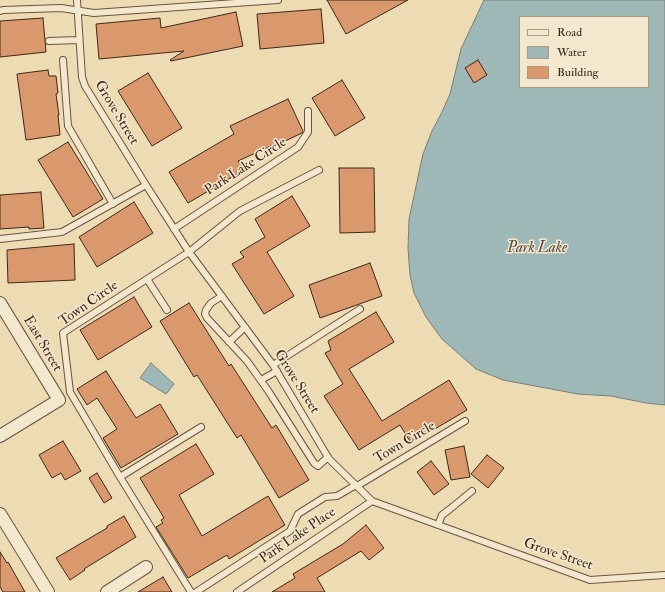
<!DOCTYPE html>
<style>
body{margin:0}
#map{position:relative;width:665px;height:592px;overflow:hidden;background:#eddbb3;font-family:"IM FELL Double Pica",serif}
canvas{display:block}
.legend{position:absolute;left:519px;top:16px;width:130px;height:72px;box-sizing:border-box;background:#f3e8ce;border:1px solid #ab9b86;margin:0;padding:5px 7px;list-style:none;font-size:12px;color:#3e271a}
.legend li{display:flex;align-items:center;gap:8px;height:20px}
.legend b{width:20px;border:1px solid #ab9b86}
</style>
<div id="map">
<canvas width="665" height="592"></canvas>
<ul class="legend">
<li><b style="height:5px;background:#f3e8ce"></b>Road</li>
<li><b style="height:11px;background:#9eb8b8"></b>Water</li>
<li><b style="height:11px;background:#da996c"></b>Building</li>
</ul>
</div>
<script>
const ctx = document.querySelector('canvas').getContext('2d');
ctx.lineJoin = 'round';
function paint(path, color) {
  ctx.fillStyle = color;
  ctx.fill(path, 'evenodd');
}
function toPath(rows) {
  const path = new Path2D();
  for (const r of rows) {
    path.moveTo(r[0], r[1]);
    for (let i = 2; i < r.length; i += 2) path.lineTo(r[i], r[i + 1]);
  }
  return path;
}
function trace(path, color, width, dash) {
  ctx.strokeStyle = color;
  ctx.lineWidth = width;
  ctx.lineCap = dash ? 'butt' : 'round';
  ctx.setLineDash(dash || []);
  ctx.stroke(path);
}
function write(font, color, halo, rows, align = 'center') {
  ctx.font = font + ' "IM FELL Double Pica",serif';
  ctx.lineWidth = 3;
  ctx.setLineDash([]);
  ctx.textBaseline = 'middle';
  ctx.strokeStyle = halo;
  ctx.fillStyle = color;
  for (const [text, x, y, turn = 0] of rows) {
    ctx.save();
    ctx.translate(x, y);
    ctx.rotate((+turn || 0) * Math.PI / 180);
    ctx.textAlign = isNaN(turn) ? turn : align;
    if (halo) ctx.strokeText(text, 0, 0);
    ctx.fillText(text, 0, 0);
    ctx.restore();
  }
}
const water = toPath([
 [484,0,665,0,665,405,646,403,611,396,578,394,503,380,476,369,442,339,426,317,414,293,410,275,408,248,409,219,423,154,432,131,441,114,450,94,461,49,484,0],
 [520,17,648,17,648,87,520,87,520,17],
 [151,363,174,384,166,394,140,378,151,363]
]);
paint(water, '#9eb8b8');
trace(water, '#787e79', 1);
const building = toPath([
 [327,0,408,0,346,34,327,0],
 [321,9,324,43,260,49,257,14,321,9],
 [236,12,243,46,171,61,170,60,184,51,99,59,96,24,160,18,161,28,236,12],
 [43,18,46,52,0,57,0,21,43,18],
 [478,60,487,75,474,83,465,68,478,60],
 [48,70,49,76,56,76,58,93,56,94,59,115,58,115,60,135,26,140,17,74,48,70],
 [148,73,182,128,152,146,118,91,148,73],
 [342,80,365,118,335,136,312,98,342,80],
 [288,99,303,131,302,133,285,141,284,140,238,161,244,170,188,203,169,172,234,134,230,126,288,99],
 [68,142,103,199,73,217,38,160,68,142],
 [339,168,374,168,375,232,340,233,339,168],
 [41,192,44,228,29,229,29,227,0,229,0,195,41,192],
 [292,196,310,226,267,252,294,296,264,314,232,264,244,257,240,252,265,237,255,219,292,196],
 [134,202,153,233,97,267,79,237,134,202],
 [74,244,75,280,8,283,7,250,74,244],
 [370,263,382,296,320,318,309,285,370,263],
 [134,297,152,327,98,360,80,330,134,297],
 [189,303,229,366,231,364,272,428,276,425,309,480,279,498,241,435,237,438,197,375,194,377,160,321,189,303],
 [376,312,394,342,349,369,382,421,449,380,467,410,411,443,400,425,359,450,324,396,343,384,325,353,331,350,328,341,376,312],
 [106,371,136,418,160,404,178,434,121,468,103,438,117,429,97,398,87,405,77,389,106,371],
 [63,441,81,471,65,480,61,473,52,478,39,455,63,441],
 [196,444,214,474,179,495,202,536,268,496,285,525,229,559,227,555,188,578,156,527,163,523,161,520,164,518,140,478,196,444],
 [464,446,470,477,451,480,445,450,464,446],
 [487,455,504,468,488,488,471,474,487,455],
 [431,461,449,484,434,495,417,472,431,461],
 [97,473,112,498,104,503,89,478,97,473],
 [124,516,136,537,84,569,85,570,70,580,56,558,107,528,107,526,124,516],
 [366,525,384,548,369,560,361,551,317,578,325,592,272,592,295,578,293,574,343,544,366,525],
 [0,552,7,563,8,562,25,592,3,592,0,587,0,552],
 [163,577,172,592,138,592,163,577]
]);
paint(building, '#da996c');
trace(building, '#3e271a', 1);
const service = toPath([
 [77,0,82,77,85,86,146,185,189,252,273,365,329,459,372,501,590,580,665,575],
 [0,11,3,10,61,8,94,13,278,0],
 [49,41,79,40],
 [63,60,68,126,113,204],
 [174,229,298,147,308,132,308,111],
 [0,239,62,232,146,185],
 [147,279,167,310],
 [222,296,211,303,206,310,205,314,207,318,221,333,247,361,269,392,314,463,318,466,328,457],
 [229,342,245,327],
 [273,365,360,309],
 [261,380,277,371],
 [201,427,120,477,70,392,63,333,189,252,240,211,319,170],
 [120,477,191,592],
 [357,486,465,421],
 [438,525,442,515,450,509,472,491],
 [196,592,290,531,298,514,325,497,337,496,356,485],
 [237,592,372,501]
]);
const minor = toPath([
 [0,303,59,400,0,436],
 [0,514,48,592],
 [107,592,146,567]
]);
trace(service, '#6a5440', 8);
trace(minor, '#6a5440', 14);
trace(service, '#f3e8ce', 6);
trace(minor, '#f3e8ce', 12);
write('14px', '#3e271a', '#f3e8ce', [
 ["Grove Street",116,113,59],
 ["Park Lake Circle",246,167,-33],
 ["Town Circle",89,304,-35],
 ["East Street",42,344,59],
 ["Grove Street",296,382,58],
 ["Town Circle",405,443,-31],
 ["Park Lake Place",298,536,-34],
 ["Grove Street",558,555,19]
]);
write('italic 15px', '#564b42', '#f3e8ce', [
 ["Park Lake",537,249]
]);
</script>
